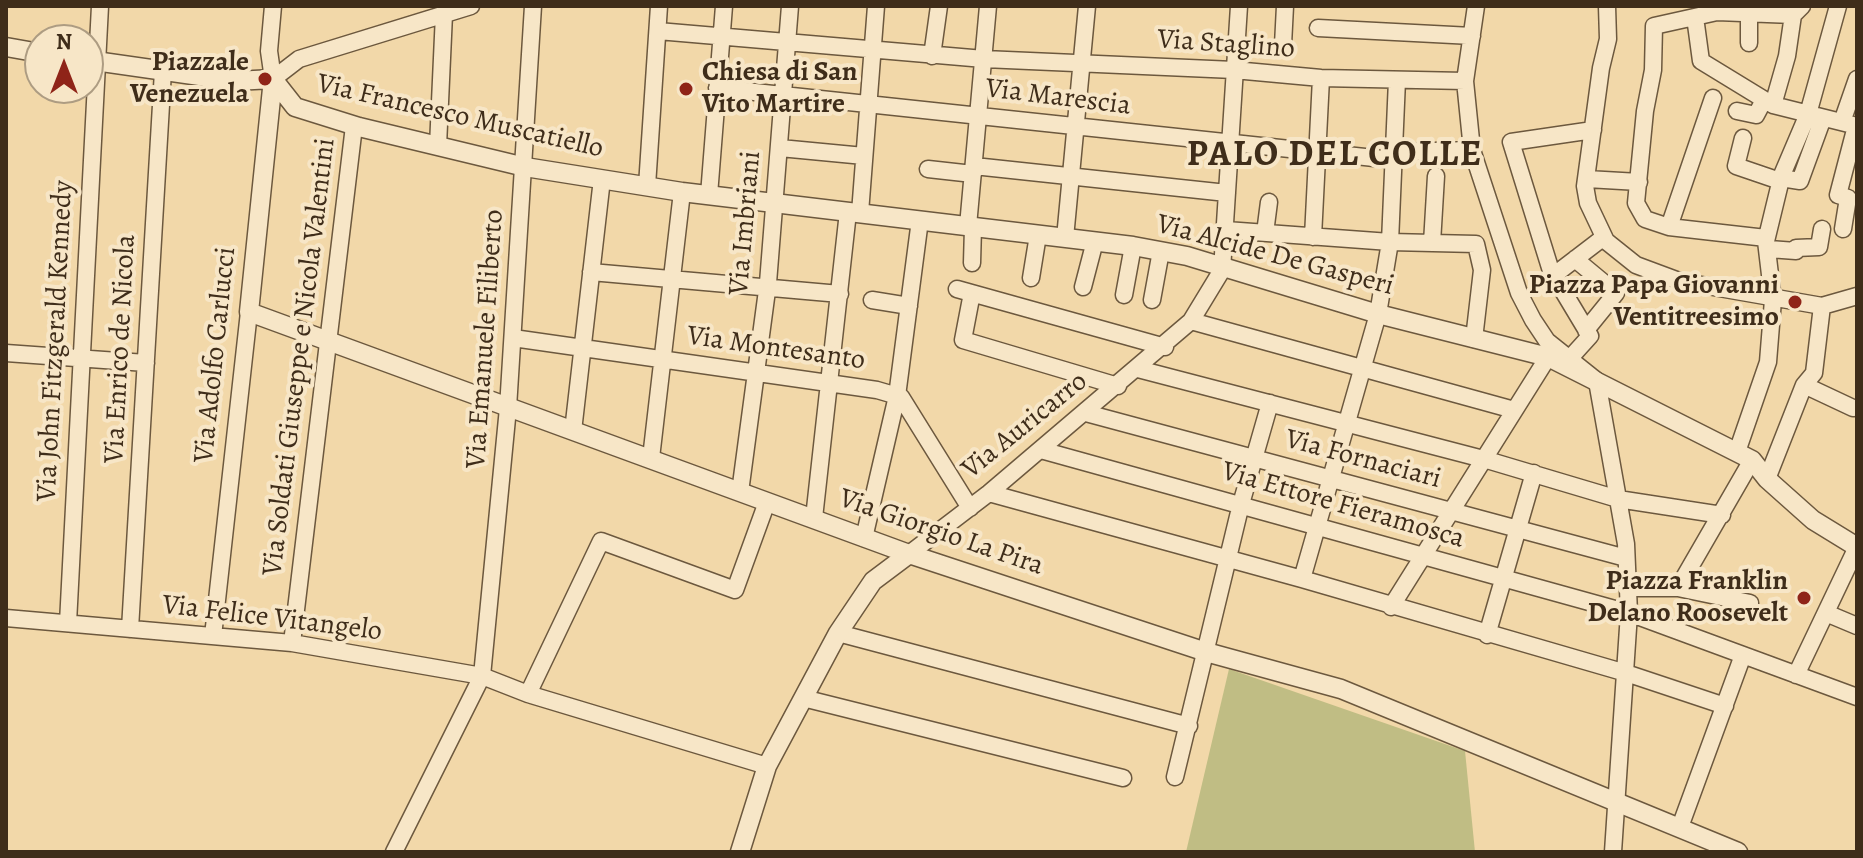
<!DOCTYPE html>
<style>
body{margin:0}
#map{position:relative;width:1863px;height:858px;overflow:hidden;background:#f2d8a9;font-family:Alegreya,serif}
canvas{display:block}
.frame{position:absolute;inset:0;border:8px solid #3f2d1a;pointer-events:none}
.north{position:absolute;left:24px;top:24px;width:80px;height:80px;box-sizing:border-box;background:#f7e6c7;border:2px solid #ad9c82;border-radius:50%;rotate:0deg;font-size:22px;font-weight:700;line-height:32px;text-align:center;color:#3f2d1a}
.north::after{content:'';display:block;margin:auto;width:28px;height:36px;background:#8f2418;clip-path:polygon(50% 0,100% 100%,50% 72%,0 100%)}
</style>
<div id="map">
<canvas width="1863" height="858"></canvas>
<div class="frame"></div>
<div class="north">N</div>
</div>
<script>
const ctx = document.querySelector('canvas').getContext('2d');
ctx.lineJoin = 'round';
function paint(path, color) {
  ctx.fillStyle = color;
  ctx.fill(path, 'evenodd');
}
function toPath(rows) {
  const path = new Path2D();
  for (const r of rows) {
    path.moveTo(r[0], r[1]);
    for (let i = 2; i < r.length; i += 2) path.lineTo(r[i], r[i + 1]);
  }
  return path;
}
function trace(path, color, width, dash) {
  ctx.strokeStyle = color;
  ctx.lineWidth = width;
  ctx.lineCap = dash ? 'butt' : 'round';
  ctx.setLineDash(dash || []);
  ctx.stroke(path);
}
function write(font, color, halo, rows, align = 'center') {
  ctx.font = font + ' Alegreya,serif';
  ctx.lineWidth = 8;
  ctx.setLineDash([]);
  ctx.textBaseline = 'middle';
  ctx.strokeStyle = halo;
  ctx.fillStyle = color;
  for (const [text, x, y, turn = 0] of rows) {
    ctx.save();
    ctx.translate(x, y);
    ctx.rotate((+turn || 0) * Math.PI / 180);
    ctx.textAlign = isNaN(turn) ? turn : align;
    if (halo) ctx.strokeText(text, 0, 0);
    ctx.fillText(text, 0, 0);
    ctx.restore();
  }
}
paint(toPath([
 [1229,669,1465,751,1475,852,1186,852]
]), '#c0bd84');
const minor = toPath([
 [1476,6,1465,81,1472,150,1519,293,1533,320,1547,341,1597,381,1626,544,1629,613,1613,852],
 [1607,6,1608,39,1601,68,1585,186,1588,203,1606,241,1636,265,1679,281,1822,306,1857,296],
 [1695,17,1701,61,1773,105,1857,126],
 [1318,28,1472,36],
 [658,31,984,59,1234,70,1321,78,1465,81],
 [1749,43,1749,13],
 [1283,45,1285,6],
 [932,56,939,6],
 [273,79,299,59,471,6],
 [273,79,269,51,273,6],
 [717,88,1393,160],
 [1773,105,1787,56,1793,15],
 [1737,111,1756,115,1764,100],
 [1842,122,1857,79],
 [1743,138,1736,166,1780,181],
 [438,146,444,14],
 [780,148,864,156],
 [1394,152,1472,150],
 [974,166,1227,193],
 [928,169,973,174],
 [1781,178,1800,181,1823,118],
 [1587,179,1639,182],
 [647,186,659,6],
 [709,195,724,6],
 [860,213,876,6],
 [968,226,988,6],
 [1669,227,1713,98],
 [1843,229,1848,198,1838,195,1856,126],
 [1226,230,1390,242,1476,244,1482,270,1474,339],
 [1265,233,1269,202],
 [1313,237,1321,78],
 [1065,238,1087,6],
 [1766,238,1669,227,1645,219,1636,203,1645,111,1653,70,1654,26,1717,12,1793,15,1802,6],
 [1432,243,1436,176],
 [1769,249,1796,251,1796,248,1819,247,1822,229],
 [1575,259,1616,293,1586,330],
 [972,263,973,227],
 [591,272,840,294],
 [1553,276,1604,237],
 [1031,278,1038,235],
 [1083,287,1095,241],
 [957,289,1165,347],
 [972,293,963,340,1118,386],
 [1124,295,1133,246],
 [872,300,909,306],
 [1152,300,1161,251],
 [1191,321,1514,410],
 [513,338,877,390,901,397,970,508],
 [6,353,146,363],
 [1571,357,1590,336,1551,271,1511,142,1593,130],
 [1138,369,1487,460,1618,499,1722,515],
 [1804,385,1853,408],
 [1086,413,1626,558],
 [573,431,602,179],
 [1041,450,1629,613,1857,697],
 [1737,452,1768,362,1773,300,1766,241,1782,175,1808,114,1838,6],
 [651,458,682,192],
 [1767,479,1804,385,1814,373,1822,306],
 [740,492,768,283,790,6],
 [989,493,1302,579,1626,673,1725,706],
 [814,518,848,212],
 [864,538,897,396,920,220],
 [909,554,989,493,1191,321,1222,270,1239,6],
 [1302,579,1378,314,1390,242,1397,80],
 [1629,588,1678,588,1750,603],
 [1678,588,1752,460],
 [1391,607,1548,357],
 [1826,613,1857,626],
 [6,618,292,643,482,676,528,694,767,766],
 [68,623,100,6],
 [130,629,163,71],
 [838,633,1189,726],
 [1487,635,1534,473],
 [213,636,249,312],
 [292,643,354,126],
 [1796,675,1857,547],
 [528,694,601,541,735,590,767,502],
 [803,698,1123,778],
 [1175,777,1241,504,1270,403],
 [1680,827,1743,655],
 [394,852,482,676,508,408,533,6]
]);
const tertiary = toPath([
 [6,47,40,53],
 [88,60,235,81,273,79],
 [273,79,249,312,909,554,1206,652,1341,689,1738,852],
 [273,79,295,107,359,127,525,167,682,192,1133,246,1187,256,1378,314,1548,357,1752,460,1767,479,1813,520,1857,547],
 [740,852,767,766,838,633,873,581,909,554]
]);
trace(minor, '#6c583e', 19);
trace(tertiary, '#6c583e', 21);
trace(minor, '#f7e6c7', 16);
trace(tertiary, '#f7e6c7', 18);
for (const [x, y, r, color] of [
 [265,79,8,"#8f2418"],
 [686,89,8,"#8f2418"],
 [1795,302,8,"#8f2418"],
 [1804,598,8,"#8f2418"]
]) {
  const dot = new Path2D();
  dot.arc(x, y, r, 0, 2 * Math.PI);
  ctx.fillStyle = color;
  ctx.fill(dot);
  trace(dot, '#f7e6c7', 3);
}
write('28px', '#3f2d1a', '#f7e6c7', [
 ["Via Staglino",1226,45,4],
 ["Via Marescia",1058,98,7],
 ["Via Francesco Muscatiello",460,117,13],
 ["Via Imbriani",746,223,-85],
 ["Via Alcide De Gasperi",1275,256,15],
 ["Via Emanuele Filiberto",486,339,-86],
 ["Via John Fitzgerald Kennedy",56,341,-87],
 ["Via Enrico de Nicola",121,349,-87],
 ["Via Montesanto",776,349,8],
 ["Via Adolfo Carlucci",216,355,-84],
 ["Via Soldati Giuseppe e Nicola Valentini",300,357,-83],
 ["Via Auricarro",1025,426,-39],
 ["Via Fornaciari",1363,460,15],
 ["Via Ettore Fieramosca",1343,506,16],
 ["Via Giorgio La Pira",941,533,19],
 ["Via Felice Vitangelo",272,619,7]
]);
write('bold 28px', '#3f2d1a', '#f7e6c7', [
 ["Piazzale",249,63],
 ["Venezuela",249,95],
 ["Chiesa di San",702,73,"left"],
 ["Vito Martire",702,105,"left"],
 ["Piazza Papa Giovanni",1779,286],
 ["Ventitreesimo",1779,318],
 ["Piazza Franklin",1788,582],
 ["Delano Roosevelt",1788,614]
], 'right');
ctx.letterSpacing = '2px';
write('bold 36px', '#3f2d1a', '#f7e6c7', [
 ["PALO DEL COLLE",1335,156]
]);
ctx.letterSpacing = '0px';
</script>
